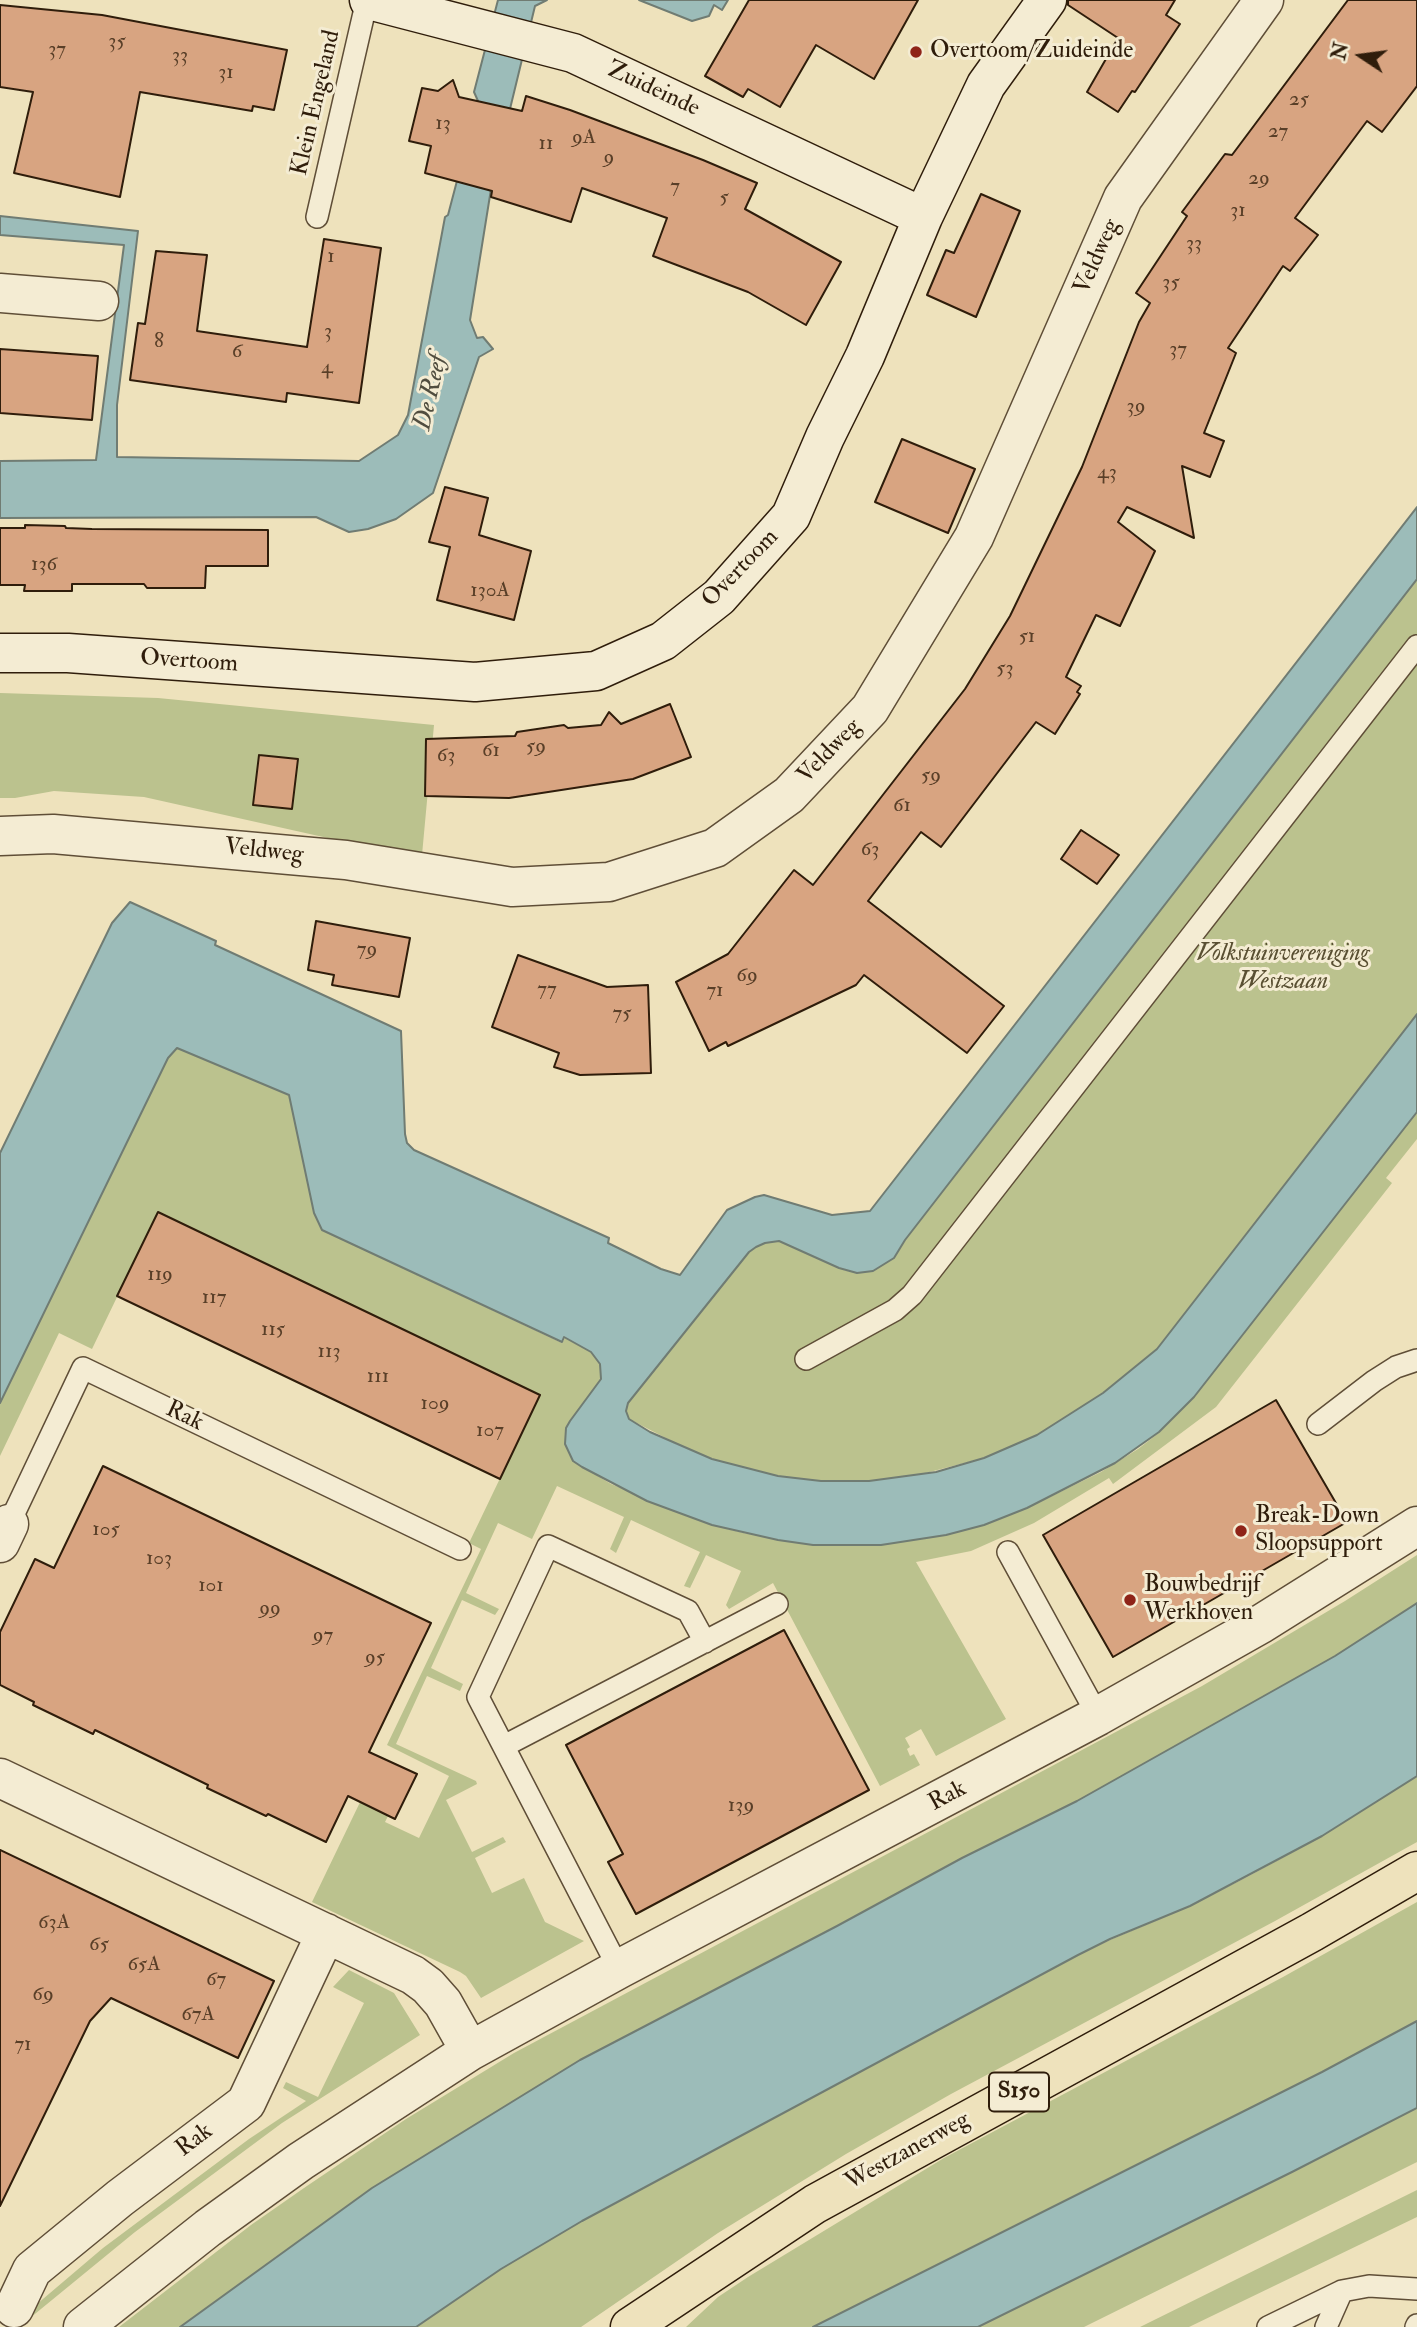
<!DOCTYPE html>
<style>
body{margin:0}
#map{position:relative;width:1417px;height:2327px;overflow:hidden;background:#eee2bc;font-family:"IM FELL Double Pica",serif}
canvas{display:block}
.north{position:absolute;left:1326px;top:21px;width:70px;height:70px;-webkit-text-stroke:5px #f4ecd3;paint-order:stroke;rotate:283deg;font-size:19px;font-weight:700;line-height:28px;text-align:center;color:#2f1d0b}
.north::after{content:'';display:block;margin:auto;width:24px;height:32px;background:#2f1d0b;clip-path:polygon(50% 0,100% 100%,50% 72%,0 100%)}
</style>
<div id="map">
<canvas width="1417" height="2327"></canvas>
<div class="north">N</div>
</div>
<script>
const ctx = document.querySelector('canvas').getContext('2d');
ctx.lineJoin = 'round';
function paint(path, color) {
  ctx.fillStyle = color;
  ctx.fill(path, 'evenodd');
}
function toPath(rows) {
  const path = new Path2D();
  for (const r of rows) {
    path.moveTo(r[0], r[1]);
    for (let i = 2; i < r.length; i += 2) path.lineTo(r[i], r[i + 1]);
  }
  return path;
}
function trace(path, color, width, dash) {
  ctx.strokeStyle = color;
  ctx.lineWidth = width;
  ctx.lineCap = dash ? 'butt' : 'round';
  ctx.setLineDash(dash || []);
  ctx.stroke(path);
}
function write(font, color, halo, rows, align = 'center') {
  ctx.font = font + ' "IM FELL Double Pica",serif';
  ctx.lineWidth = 6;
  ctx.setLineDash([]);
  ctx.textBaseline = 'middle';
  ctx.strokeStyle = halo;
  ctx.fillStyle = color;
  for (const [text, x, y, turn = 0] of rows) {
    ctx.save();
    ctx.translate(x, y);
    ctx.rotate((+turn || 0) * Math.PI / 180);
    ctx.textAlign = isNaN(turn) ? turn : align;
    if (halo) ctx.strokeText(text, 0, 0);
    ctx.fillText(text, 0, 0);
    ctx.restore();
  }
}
paint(toPath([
 [1417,579,1417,1014,1157,1349,1103,1393,1037,1435,984,1458,914,1476,869,1481,821,1481,778,1476,733,1466,691,1451,629,1419,626,1411,628,1403,749,1252,756,1247,765,1243,779,1241,847,1271,873,1271,894,1258,905,1240],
 [0,693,158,698,434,725,422,855,386,851,144,797,54,791,15,798,0,798],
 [177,1048,289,1095,314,1213,322,1230,562,1343,565,1338,591,1352,600,1364,601,1379,570,1421,565,1444,573,1461,611,1484,712,1525,744,1533,813,1545,881,1545,946,1535,984,1525,1027,1508,1101,1472,1138,1449,1160,1432,1194,1397,1417,1112,1417,1139,1386,1178,1392,1183,1216,1407,1113,1484,1109,1478,1034,1523,971,1551,916,1562,1006,1719,936,1756,921,1729,905,1738,910,1747,907,1749,910,1756,914,1754,920,1765,880,1786,773,1583,729,1609,726,1605,741,1571,706,1555,690,1588,684,1586,700,1552,631,1520,616,1553,610,1549,624,1517,557,1486,532,1539,498,1523,466,1593,499,1609,495,1615,462,1600,431,1668,463,1684,460,1691,427,1676,396,1744,476,1781,477,1784,446,1800,472,1852,503,1837,506,1842,475,1858,492,1893,524,1878,545,1922,584,1941,481,1998,466,1976,460,1972,312,1902,376,1769,392,1776,376,1810,388,1816,385,1822,419,1838,449,1776,387,1745,481,1549,469,1543,540,1395,158,1212,92,1349,59,1333,0,1456,0,1403,168,1058],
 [1417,1555,1417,1603,1335,1656,1077,1801,962,1858,837,1926,580,2060,372,2188,180,2327,119,2327,251,2225,304,2188,406,2119,514,2053,1202,1686,1345,1601],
 [1417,1776,1417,1842,1275,1921,951,2094,846,2154,718,2233,581,2327,416,2327,501,2269,581,2221,1078,1955,1110,1940,1190,1906,1247,1877,1322,1836],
 [1417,1902,1417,2021,1322,2072,813,2327,686,2327,718,2297,748,2277,944,2158,1283,1977],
 [349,1970,394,1993,420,2035,282,2123,135,2232,19,2327,10,2327,103,2248,249,2139,306,2101,283,2088,286,2082,318,2097,364,2003,333,1987],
 [1417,2108,1417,2162,1391,2175,1084,2327,978,2327],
 [1417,2190,1417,2217,1189,2327,1140,2327]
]), '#bbc28e');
const water = toPath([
 [498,0,547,0,535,6,492,183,470,320,477,338,483,337,493,349,479,357,433,493,396,519,368,529,349,532,316,517,0,518,0,461,96,460,124,245,0,235,0,216,138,231,117,405,117,457,359,461,398,435,408,415,445,217,448,215,478,101,474,92,498,0],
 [639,0,728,0,722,10,714,5,709,16,692,21,639,0],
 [1417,507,1417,579,905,1240,894,1258,873,1271,857,1273,839,1268,779,1241,765,1243,756,1247,749,1252,628,1403,626,1411,629,1419,650,1432,712,1459,778,1476,821,1481,869,1481,936,1472,984,1458,1037,1435,1103,1393,1157,1349,1417,1014,1417,1112,1194,1397,1159,1432,1115,1463,1027,1508,984,1525,946,1535,881,1545,813,1545,778,1540,712,1525,647,1501,582,1467,573,1461,565,1444,566,1428,570,1421,601,1379,600,1364,591,1352,564,1337,562,1342,322,1230,314,1213,289,1095,177,1048,168,1058,0,1403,0,1153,112,923,130,902,216,941,215,945,401,1031,405,1134,407,1143,414,1150,609,1238,608,1243,661,1269,680,1275,727,1210,755,1197,764,1195,832,1215,870,1211,1417,507],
 [1417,1603,1417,1776,1322,1836,1190,1906,1110,1939,1078,1955,582,2221,501,2269,416,2327,180,2327,372,2188,580,2060,837,1926,962,1858,1077,1801,1335,1656,1417,1603],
 [1417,2021,1417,2108,1292,2172,978,2327,813,2327,1322,2072,1417,2021]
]);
paint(water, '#9cbcb9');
trace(water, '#707c73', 2);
const building = toPath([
 [749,0,918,0,874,79,816,45,780,107,748,89,743,97,705,76,749,0],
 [1068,0,1175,0,1166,15,1180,24,1135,92,1132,91,1118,112,1087,92,1118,38,1068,5,1068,0],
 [1348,0,1417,0,1417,86,1382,132,1367,121,1295,218,1318,235,1290,271,1283,266,1228,348,1236,353,1204,433,1224,441,1210,477,1182,466,1194,538,1127,507,1118,522,1155,551,1120,626,1096,615,1066,677,1081,686,1077,692,1080,694,1055,734,1036,722,941,847,921,832,868,901,1004,1006,967,1053,864,975,856,985,728,1046,726,1042,709,1051,676,982,728,954,794,870,813,885,965,689,1010,616,1082,467,1139,322,1150,303,1136,293,1187,216,1182,212,1225,154,1232,155,1348,0],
 [0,5,102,15,287,50,274,110,253,106,252,111,140,92,120,197,14,173,33,92,0,87,0,5],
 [453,80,459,97,522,111,526,96,570,110,703,160,757,183,745,209,841,262,806,325,748,292,653,256,667,218,582,188,571,222,491,197,492,191,425,173,431,146,409,141,422,88,438,91,453,80],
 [981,194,1020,211,976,317,927,295,946,250,954,253,981,194],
 [324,239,381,248,359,403,287,393,286,402,130,380,138,323,145,324,156,251,207,255,197,331,307,347,324,239],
 [0,349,98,356,92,420,0,413,0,349],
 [902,439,975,469,948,533,875,502,902,439],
 [445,487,488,498,479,535,531,551,514,620,437,600,450,547,429,542,445,487],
 [25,525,65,526,66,528,92,529,268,530,268,566,206,566,205,588,147,588,144,584,72,584,72,591,24,591,25,585,0,585,0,528,25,528,25,525],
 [670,704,691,757,633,779,509,798,425,796,426,739,515,736,517,732,564,725,568,728,601,725,609,712,621,724,670,704],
 [259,755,298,759,292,809,253,805,259,755],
 [1081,830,1119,855,1097,884,1061,859,1081,830],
 [316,921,410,938,399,997,332,985,334,975,308,970,316,921],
 [518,955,607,987,648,985,651,1073,580,1075,554,1067,559,1053,492,1027,518,955],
 [158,1212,540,1395,500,1479,117,1296,158,1212],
 [1276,1400,1347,1522,1113,1657,1043,1535,1276,1400],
 [103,1466,431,1623,369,1752,417,1774,395,1819,348,1796,326,1842,268,1814,266,1816,207,1788,208,1785,95,1730,93,1734,33,1705,34,1702,0,1685,0,1632,35,1559,54,1568,103,1466],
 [784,1630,869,1790,636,1914,608,1862,623,1854,566,1745,784,1630],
 [0,1850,274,1981,238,2058,111,1998,90,2021,0,2206,0,1850]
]);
paint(building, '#d8a481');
trace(building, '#2f1d0b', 2);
const lane = toPath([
 [317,217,367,0],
 [806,1359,895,1310,912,1295,1417,646],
 [1318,1424,1374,1381,1396,1367,1417,1360],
 [9,1524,83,1368,460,1549],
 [1008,1552,1098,1716],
 [504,1746,777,1604],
 [619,1969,478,1697,548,1546,688,1611,705,1642],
 [1268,2327,1342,2291,1369,2286,1417,2289],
 [1326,2327,1342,2291],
 [1416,2327,1417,2325]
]);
const street = toPath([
 [0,293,99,301],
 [0,836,53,834,346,860,512,887,609,882,715,848,789,795,870,709,974,537,1123,198,1264,0],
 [0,1543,9,1524],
 [0,1778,413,1975,428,1986,443,2003,470,2051],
 [14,2308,32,2270,120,2198,246,2103,326,1933],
 [83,2327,208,2228,301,2161,470,2051,619,1969,1098,1716,1261,1624,1417,1526]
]);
const secondary = toPath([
 [369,0,573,53,923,217],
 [0,653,68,653,475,682,596,671,663,641,719,597,791,516,825,437,865,356,923,217,986,85,1047,0]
]);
const primary = toPath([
 [630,2327,815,2204,1312,1932,1417,1871]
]);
trace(lane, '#5f4e37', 24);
trace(street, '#5f4e37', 41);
trace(secondary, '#2f1d0b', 41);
trace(primary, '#2f1d0b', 41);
trace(lane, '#f4ecd3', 21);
trace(street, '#f4ecd3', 38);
trace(secondary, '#f4ecd3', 38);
trace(primary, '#eee2bc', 38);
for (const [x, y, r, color] of [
 [916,52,7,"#8f2418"],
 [1241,1531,7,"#8f2418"],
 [1130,1600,7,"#8f2418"]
]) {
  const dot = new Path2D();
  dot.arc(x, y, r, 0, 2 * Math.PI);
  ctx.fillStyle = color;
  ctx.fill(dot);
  trace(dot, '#f4ecd3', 2.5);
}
write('21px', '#593f28', null, [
 ["35",117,42],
 ["37",57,50],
 ["33",180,56],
 ["31",226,73],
 ["25",1299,100],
 ["13",443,124],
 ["27",1278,132],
 ["9A",584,138],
 ["11",546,144],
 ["9",609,158],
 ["29",1259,179],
 ["7",675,187],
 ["5",724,198],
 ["31",1238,211],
 ["33",1194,244],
 ["1",331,257],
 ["35",1171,283],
 ["3",328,332],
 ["8",159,342],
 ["37",1178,350],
 ["6",237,352],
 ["4",327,368],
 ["39",1136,407],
 ["43",1107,473],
 ["136",44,565],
 ["130A",490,591],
 ["51",1027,637],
 ["53",1005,669],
 ["59",536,747],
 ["61",491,751],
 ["63",446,756],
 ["59",931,776],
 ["61",902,806],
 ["63",870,850],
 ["79",367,950],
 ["69",747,976],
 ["77",547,990],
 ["71",715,991],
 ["75",622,1014],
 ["119",160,1275],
 ["117",214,1298],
 ["115",273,1330],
 ["113",329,1352],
 ["111",378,1377],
 ["109",435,1404],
 ["107",490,1431],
 ["105",106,1530],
 ["103",159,1559],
 ["101",211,1586],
 ["99",270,1609],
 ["97",323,1636],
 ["95",375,1658],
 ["139",741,1806],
 ["63A",54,1923],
 ["65",99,1945],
 ["65A",144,1965],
 ["67",216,1980],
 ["69",43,1995],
 ["67A",198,2015],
 ["71",23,2045]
]);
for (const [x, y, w] of [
 [1019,2092,60]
]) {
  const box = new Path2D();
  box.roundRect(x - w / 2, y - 19.5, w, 39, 5);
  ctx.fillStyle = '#f4ecd3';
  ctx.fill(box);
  trace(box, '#2f1d0b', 2);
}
write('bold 23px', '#2f1d0b', null, [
 ["S150",1019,2092]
]);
write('24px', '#2f1d0b', '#f4ecd3', [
 ["Overtoom/Zuideinde",930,52],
 ["Break-Down",1255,1517],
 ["Sloopsupport",1255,1545],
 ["Bouwbedrijf",1144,1586],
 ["Werkhoven",1144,1614]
], 'left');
write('24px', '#2f1d0b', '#f4ecd3', [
 ["Zuideinde",653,90,25],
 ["Klein Engeland",317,103,-77],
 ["Veldweg",1098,257,-66],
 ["Overtoom",741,569,-46],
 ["Overtoom",189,662,4],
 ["Veldweg",830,752,-46],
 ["Veldweg",264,852,6],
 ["Rak",184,1417,26],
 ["Rak",948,1797,-28],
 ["Rak",195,2141,-37],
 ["Westzanerweg",908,2152,-29]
]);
write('italic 24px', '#594f32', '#f4ecd3', [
 ["Volkstuinvereniging",1283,955],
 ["Westzaan",1283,983]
]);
write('italic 26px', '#504d3f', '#f4ecd3', [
 ["De Reef",432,393,-77]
]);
</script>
